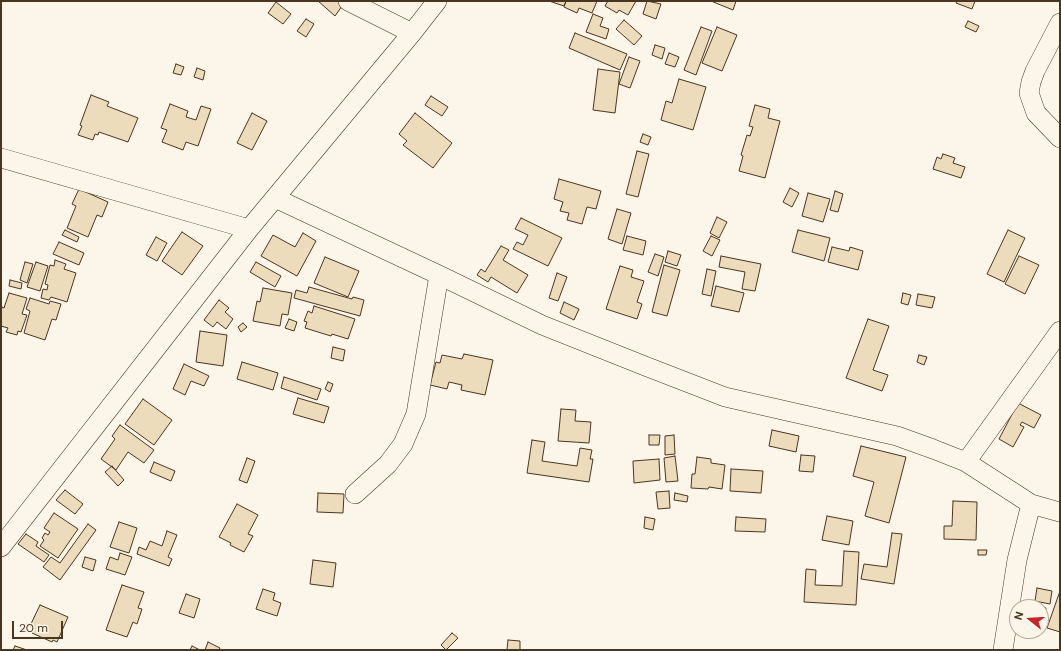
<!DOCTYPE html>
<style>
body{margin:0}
#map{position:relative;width:1061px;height:651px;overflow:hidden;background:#fbf6e9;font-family:"DM Sans",sans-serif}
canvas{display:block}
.frame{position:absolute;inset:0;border:2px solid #4a3520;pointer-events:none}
.north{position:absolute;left:1009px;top:599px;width:40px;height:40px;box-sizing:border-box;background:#fbf6e9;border:1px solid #b4a999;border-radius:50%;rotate:287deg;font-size:11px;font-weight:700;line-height:16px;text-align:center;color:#4a3520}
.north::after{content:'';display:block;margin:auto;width:14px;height:18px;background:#c62828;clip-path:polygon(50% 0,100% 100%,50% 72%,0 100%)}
.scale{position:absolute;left:12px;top:621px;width:51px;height:18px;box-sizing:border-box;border:2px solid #4a3520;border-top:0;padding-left:5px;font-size:12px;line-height:14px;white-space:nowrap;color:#4a3520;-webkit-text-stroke:3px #fbf6e9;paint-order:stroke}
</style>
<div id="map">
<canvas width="1061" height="651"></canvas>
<div class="frame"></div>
<div class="north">N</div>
<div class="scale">20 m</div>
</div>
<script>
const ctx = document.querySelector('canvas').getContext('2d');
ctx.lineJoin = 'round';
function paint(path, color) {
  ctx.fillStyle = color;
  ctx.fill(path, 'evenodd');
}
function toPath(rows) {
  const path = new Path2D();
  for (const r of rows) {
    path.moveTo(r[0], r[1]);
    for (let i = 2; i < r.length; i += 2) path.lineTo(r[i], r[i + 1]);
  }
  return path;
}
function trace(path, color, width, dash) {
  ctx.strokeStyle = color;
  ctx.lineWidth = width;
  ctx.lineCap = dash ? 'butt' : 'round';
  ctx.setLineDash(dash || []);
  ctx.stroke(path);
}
const building = toPath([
 [318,1,337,1,342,6,335,16,318,1],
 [549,1,566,1,564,6,549,1],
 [566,1,597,1,592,13,579,8,577,13,564,7,566,1],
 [608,1,636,1,628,15,619,10,617,13,605,6,608,1],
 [647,1,661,4,656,19,643,14,647,1],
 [711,1,736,1,733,10,711,1],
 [957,1,975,1,972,9,956,3,957,1],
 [276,2,291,14,283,24,268,13,276,2],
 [593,14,603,18,600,26,609,29,606,39,586,32,593,14],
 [306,19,314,24,306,37,297,31,306,19],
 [624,20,642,36,634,45,616,29,624,20],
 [968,21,979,26,976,32,965,27,968,21],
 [701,27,712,31,696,75,684,70,701,27],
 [717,27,737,35,722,71,702,63,717,27],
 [575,33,627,54,620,70,569,48,575,33],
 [655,45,665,48,662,59,652,55,655,45],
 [669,53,679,57,675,67,665,64,669,53],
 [629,57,640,61,630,88,619,84,629,57],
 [176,64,184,67,181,75,173,73,176,64],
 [197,68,205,71,203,80,194,77,197,68],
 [598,69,620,72,615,113,593,110,598,69],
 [679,79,706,87,693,130,661,120,666,101,672,103,679,79],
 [91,95,109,102,107,106,138,118,128,142,99,132,98,135,95,134,93,140,78,135,82,126,80,125,91,95],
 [431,96,448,107,442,116,425,105,431,96],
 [170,104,188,111,186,117,196,120,201,106,211,109,198,146,186,142,183,150,162,142,167,130,161,128,170,104],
 [755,105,770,109,768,118,780,121,765,178,739,171,743,156,741,155,747,135,750,136,753,127,749,126,755,105],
 [252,113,267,121,252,150,237,143,252,113],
 [415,113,452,143,433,168,403,145,407,141,399,134,415,113],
 [643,134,651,137,648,145,640,142,643,134],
 [637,151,649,154,638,197,626,194,637,151],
 [943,154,955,158,953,163,965,167,961,178,933,169,937,157,941,159,943,154],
 [559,179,601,191,596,209,587,207,582,224,567,220,569,213,560,211,563,202,554,199,559,179],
 [790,188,799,193,792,207,783,202,790,188],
 [79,189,108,202,102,217,97,215,88,237,67,228,76,206,72,204,79,189],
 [835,191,843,194,838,212,830,210,835,191],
 [808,193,830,199,823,222,802,216,808,193],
 [617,209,631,213,622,244,608,239,617,209],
 [717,217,727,222,719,238,710,233,717,217],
 [521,218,562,238,548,266,513,249,517,242,523,245,528,235,515,229,521,218],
 [65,230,79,237,77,242,62,235,65,230],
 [798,230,830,238,824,261,792,252,798,230],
 [1008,230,1025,238,1004,282,987,274,1008,230],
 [182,232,203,246,182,275,162,261,182,232],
 [303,233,316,241,297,276,261,256,273,235,295,247,303,233],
 [627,236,646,241,643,255,623,250,627,236],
 [711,236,720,240,712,256,703,251,711,236],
 [156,237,167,243,157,261,146,255,156,237],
 [59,242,84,253,79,265,53,254,59,242],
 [501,246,509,250,503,260,528,275,517,293,491,277,488,282,477,275,481,269,485,272,501,246],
 [832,247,849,251,850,247,863,251,858,270,828,262,832,247],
 [668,251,681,255,677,266,665,262,668,251],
 [655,254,664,257,658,276,648,272,655,254],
 [721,256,761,264,755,291,742,289,745,272,719,267,721,256],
 [1019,256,1039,265,1025,294,1005,284,1019,256],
 [325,257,359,271,348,297,314,283,325,257],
 [55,260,66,264,64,269,76,273,67,302,51,297,49,300,41,298,43,289,47,290,48,285,45,284,50,265,54,266,55,260],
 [25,262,33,264,27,283,20,280,25,262],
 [36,262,48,266,40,291,27,287,36,262],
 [256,262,281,276,275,287,250,272,256,262],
 [664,265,680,270,667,316,652,312,664,265],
 [620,266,633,270,631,277,644,281,637,302,642,304,637,319,606,309,620,266],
 [707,269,716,271,711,296,702,294,707,269],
 [557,273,567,277,558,301,549,298,557,273],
 [10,280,22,283,21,289,9,286,10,280],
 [716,286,744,293,739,312,711,306,716,286],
 [309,287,352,299,353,297,364,300,360,316,294,298,296,290,307,293,309,287],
 [263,288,292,293,288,315,282,314,280,326,253,321,257,301,260,302,263,288],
 [9,293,27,298,22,314,27,315,21,332,18,331,17,335,6,332,8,328,1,326,1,311,2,307,4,308,9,293],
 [903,293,911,295,908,305,901,303,903,293],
 [918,294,935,297,932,308,916,305,918,294],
 [30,298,49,304,50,301,61,304,56,320,52,319,45,340,24,333,30,311,26,309,30,298],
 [219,300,229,308,225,312,233,319,226,329,217,322,213,327,204,320,219,300],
 [564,302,579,309,574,320,560,313,564,302],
 [314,306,355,319,348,339,332,334,331,336,305,328,307,322,304,321,308,311,312,313,314,306],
 [289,319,297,322,294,331,285,328,289,319],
 [868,319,889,326,873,370,888,375,882,391,846,378,868,319],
 [243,323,247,327,241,332,238,327,243,323],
 [200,331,227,335,223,366,196,362,200,331],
 [333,347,345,350,343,361,331,358,333,347],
 [464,354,493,360,485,395,461,390,462,385,449,382,447,389,430,385,436,362,440,363,442,355,462,359,464,354],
 [919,355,927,357,924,365,917,362,919,355],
 [242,362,278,373,273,390,237,379,242,362],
 [184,364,209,376,204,386,191,381,185,395,173,389,184,364],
 [284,377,321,389,317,400,281,388,284,377],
 [328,382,333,384,330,392,325,389,328,382],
 [298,398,329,407,324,423,293,414,298,398],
 [143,399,172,420,154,445,125,424,143,399],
 [1018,403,1041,415,1034,428,1022,422,1020,425,1024,427,1013,447,999,439,1018,403],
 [561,409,576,410,575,421,591,422,589,443,558,441,561,409],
 [120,425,154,450,144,463,128,452,116,470,101,459,115,439,112,436,120,425],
 [772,430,799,436,796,452,769,446,772,430],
 [649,435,660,435,659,445,649,445,649,435],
 [674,435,675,454,665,455,665,436,674,435],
 [532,440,545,442,542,461,577,466,580,448,592,450,590,459,593,459,589,482,527,473,532,440],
 [861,446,906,457,889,523,865,516,874,482,853,476,861,446],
 [801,455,815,456,813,472,799,471,801,455],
 [675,456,678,481,666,482,664,458,675,456],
 [697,457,711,459,711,463,725,465,722,489,709,487,708,489,691,488,692,474,695,474,697,457],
 [247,458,255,461,247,483,239,480,247,458],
 [659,459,660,480,634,483,633,461,659,459],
 [154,462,175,471,171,481,150,472,154,462],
 [112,466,124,480,118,486,105,472,112,466],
 [731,469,763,471,761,493,730,491,731,469],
 [65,490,83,504,75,514,56,500,65,490],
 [669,491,670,508,658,509,656,492,669,491],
 [318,493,344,494,343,513,317,512,318,493],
 [675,493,688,496,687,502,674,500,675,493],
 [953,501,977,502,976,540,944,539,944,526,952,526,953,501],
 [237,504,258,515,248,534,253,536,244,552,230,545,231,543,219,537,237,504],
 [54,513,78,529,58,558,40,546,44,540,42,538,45,533,48,535,50,532,44,528,54,513],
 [827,516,853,521,849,545,822,540,827,516],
 [645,517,655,519,653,530,644,528,645,517],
 [736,517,766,519,765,532,735,531,736,517],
 [119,522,137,528,129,553,110,547,119,522],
 [88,524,96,530,60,580,43,567,51,557,60,563,88,524],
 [167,531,177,535,168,557,172,559,169,566,137,554,139,547,146,550,150,541,162,546,167,531],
 [892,533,902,534,894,584,861,579,864,564,887,567,892,533],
 [26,534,38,542,36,546,49,555,44,562,18,544,26,534],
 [978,550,987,550,986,555,978,555,978,550],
 [844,551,859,552,856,605,804,602,806,569,816,570,815,585,842,586,844,551],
 [120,553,132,557,125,575,106,569,110,557,118,560,120,553],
 [85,557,96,560,93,571,82,567,85,557],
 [313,560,336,563,333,587,310,584,313,560],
 [122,585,144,592,138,608,142,609,137,624,133,622,127,637,106,630,122,585],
 [1037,588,1052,591,1050,604,1035,601,1037,588],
 [263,589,275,593,273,600,281,603,277,616,256,609,263,589],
 [1060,591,1060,632,1047,628,1060,591],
 [186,594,200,599,194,618,179,613,186,594],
 [40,605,68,617,57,642,53,640,52,642,32,633,34,628,30,626,40,605],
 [1034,605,1046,608,1041,628,1041,607,1034,607,1034,605],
 [452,633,458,638,446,650,441,645,452,633],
 [508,640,520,641,520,650,507,650,508,640],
 [208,642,220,648,219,650,205,650,208,642],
 [15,646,27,650,13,650,15,646],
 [192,646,200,650,190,650,192,646]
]);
paint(building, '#ecdcbc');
trace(building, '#4a3520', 1);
const minor = toPath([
 [348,1,412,33],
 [1060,23,1035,71,1031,82,1029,93,1036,113,1060,138],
 [1,158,249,229],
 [275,198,439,275,542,325,645,366,725,397,897,436,933,449,966,462,1031,504,1060,512],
 [966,462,1060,331],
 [355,494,388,464,403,444,416,414,439,275],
 [1,547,249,229,412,33,437,1],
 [1003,650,1017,560,1031,504]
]);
trace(minor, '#4a3520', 20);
trace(minor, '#fbf6e9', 19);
</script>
